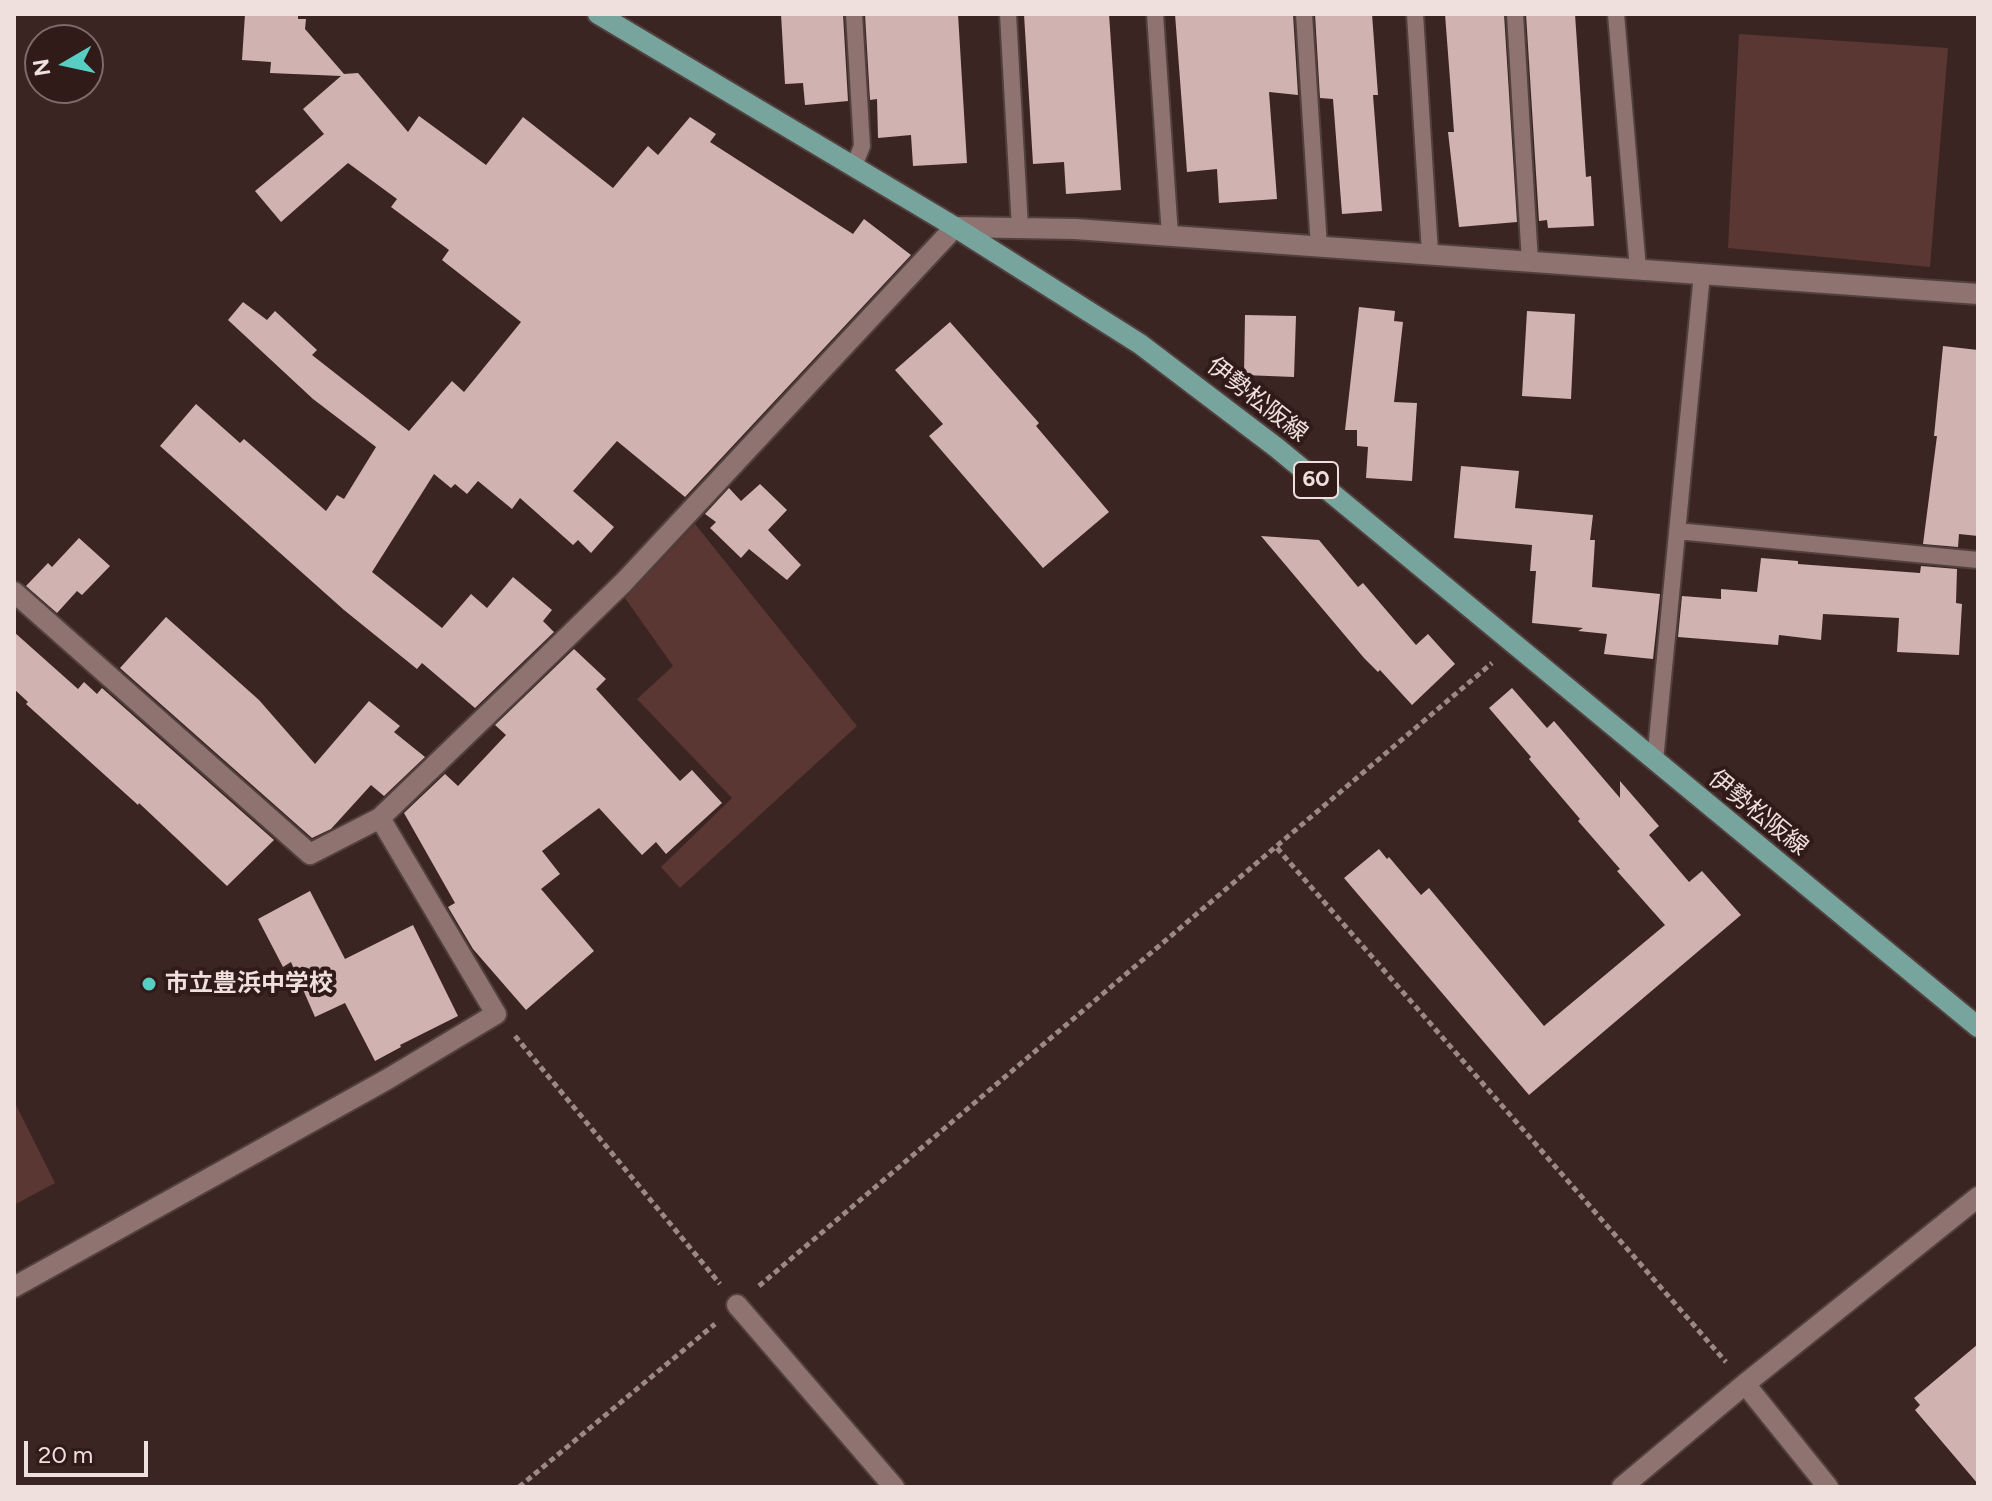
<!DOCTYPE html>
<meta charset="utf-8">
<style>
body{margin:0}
#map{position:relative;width:1992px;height:1501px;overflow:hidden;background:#3b2522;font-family:Figtree,sans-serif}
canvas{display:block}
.frame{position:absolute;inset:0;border:16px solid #efe0de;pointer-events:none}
.north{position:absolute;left:24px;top:24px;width:80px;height:80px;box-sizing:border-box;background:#301b19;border:2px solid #7c6a68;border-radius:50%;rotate:261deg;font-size:22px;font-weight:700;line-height:32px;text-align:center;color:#efe0de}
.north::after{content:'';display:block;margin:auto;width:28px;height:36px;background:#57cec1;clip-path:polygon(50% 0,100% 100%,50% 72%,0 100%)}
.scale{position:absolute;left:24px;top:1441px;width:124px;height:36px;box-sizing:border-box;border:4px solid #efe0de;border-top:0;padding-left:10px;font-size:24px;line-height:28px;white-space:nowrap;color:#efe0de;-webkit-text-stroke:6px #301b19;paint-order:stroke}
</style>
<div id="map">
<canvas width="1992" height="1501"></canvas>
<div class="frame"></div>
<div class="north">N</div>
<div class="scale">20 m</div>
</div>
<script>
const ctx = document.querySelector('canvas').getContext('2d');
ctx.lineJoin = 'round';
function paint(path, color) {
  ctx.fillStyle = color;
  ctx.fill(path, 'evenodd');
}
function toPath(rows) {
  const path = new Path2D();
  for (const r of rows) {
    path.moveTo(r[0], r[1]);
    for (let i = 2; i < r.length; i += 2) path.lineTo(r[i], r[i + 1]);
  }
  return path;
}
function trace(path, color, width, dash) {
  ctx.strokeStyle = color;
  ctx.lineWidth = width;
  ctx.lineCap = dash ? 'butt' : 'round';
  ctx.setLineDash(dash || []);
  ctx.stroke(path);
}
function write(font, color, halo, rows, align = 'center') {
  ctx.font = font + ' Figtree,"Noto Sans JP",sans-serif';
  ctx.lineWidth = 8;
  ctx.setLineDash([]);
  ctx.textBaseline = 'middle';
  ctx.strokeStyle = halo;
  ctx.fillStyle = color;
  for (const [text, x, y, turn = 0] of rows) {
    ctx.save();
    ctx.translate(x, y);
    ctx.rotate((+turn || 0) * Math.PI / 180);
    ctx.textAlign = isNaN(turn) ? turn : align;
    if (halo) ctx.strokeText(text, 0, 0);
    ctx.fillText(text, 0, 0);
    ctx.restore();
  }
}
paint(toPath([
 [1739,34,1948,48,1930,267,1728,248],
 [695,524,857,726,680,888,661,867,732,798,637,699,673,666,625,598],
 [14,1101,55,1183,14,1205]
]), '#5a3732');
paint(toPath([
 [245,14,298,14,298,19,306,19,305,29,344,74,358,73,408,132,419,116,486,165,523,117,613,188,648,146,658,155,690,117,716,134,710,142,853,234,864,219,911,255,685,497,617,441,573,491,614,527,591,553,578,540,573,545,520,498,512,509,478,481,467,494,455,484,451,488,434,474,372,572,442,628,471,594,487,608,513,577,552,610,543,621,554,632,475,708,422,663,417,669,344,610,160,446,196,404,240,443,244,439,326,511,337,495,344,499,376,447,313,399,228,320,243,302,267,320,275,311,317,350,312,355,409,431,452,381,464,392,521,322,442,260,449,250,391,207,397,199,348,163,281,222,255,191,324,134,303,109,341,76,270,73,271,62,242,60],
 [781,14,843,14,848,101,805,105,803,83,785,84],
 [865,14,958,14,967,163,913,166,911,135,878,138,877,99,870,100],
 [1024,14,1109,14,1121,190,1066,194,1064,162,1033,164],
 [1175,14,1293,14,1298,95,1269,92,1277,199,1219,203,1217,169,1187,172],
 [1315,14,1372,14,1378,95,1373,95,1382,211,1342,214,1333,99,1320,98],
 [1445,14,1504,14,1517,222,1459,227,1448,132,1454,132],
 [1526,14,1575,14,1586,177,1591,176,1594,226,1548,228,1547,220,1539,221],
 [1359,307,1395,311,1394,321,1403,322,1394,402,1417,403,1412,481,1366,478,1368,447,1357,446,1357,430,1345,430],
 [1527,311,1575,314,1571,399,1522,396],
 [1245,315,1296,316,1294,377,1244,375],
 [950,322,1039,423,1036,426,1109,512,1043,568,929,436,943,424,895,370],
 [1943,346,1978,350,1978,536,1959,534,1958,547,1923,544,1937,436,1934,436],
 [1461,466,1519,471,1515,508,1593,515,1590,540,1595,540,1592,587,1660,594,1653,659,1604,654,1607,634,1578,631,1583,628,1532,623,1536,571,1530,571,1532,545,1454,538],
 [760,484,787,510,768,530,801,565,787,580,749,549,741,558,710,528,716,522,705,514,729,488,741,501],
 [1261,536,1319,540,1358,587,1363,583,1416,645,1428,634,1455,664,1412,705,1380,670,1378,672,1364,658],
 [79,538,110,566,82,595,77,591,57,613,26,586,48,563,52,567],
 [1761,558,1798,561,1798,564,1920,573,1921,566,1957,569,1956,603,1962,604,1959,655,1897,652,1899,618,1823,614,1821,640,1779,635,1778,645,1678,637,1682,596,1721,599,1721,589,1757,592],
 [166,617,259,700,315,764,369,701,400,726,394,732,425,757,384,796,371,785,331,829,312,838,120,668],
 [14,632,78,689,84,682,97,694,102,688,274,840,227,886,139,803,138,805,26,704,28,702,14,689],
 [574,649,606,679,596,689,680,781,692,770,722,803,666,854,656,842,642,855,599,808,542,851,560,874,541,889,594,951,526,1010,473,949,448,907,455,903,404,813,445,774,458,786,506,735,495,725],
 [1512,688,1547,728,1554,721,1620,798,1620,781,1659,826,1649,835,1689,882,1702,871,1741,915,1529,1095,1344,878,1379,849,1387,859,1389,857,1421,895,1429,888,1544,1026,1665,925,1617,871,1620,869,1578,821,1580,819,1529,759,1531,757,1489,708],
 [310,891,345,959,413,925,458,1016,400,1045,401,1047,375,1061,345,1003,315,1017,291,962,283,967,258,919],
 [1978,1344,1978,1484,1915,1410,1920,1405,1914,1398]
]), '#d0b3b0');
const lane = toPath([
 [1008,14,1020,228],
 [1155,14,1170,236],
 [1304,14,1319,247],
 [1415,14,1430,253],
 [1515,14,1530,262],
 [1616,14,1638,269],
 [854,166,862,146,854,14],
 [1677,531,1978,560],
 [1655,761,1702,274]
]);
const street = toPath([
 [14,592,310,854,380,818,513,690,624,582,955,227],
 [14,1287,386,1080,496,1014,380,818],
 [737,1305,894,1487],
 [1745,1384,1828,1487],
 [1622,1487,1745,1384,1978,1197]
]);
const secondary = toPath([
 [955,227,1075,229,1978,294]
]);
const primary = toPath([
 [598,14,955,227,1140,344,1277,448,1978,1027]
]);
trace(lane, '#52403e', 20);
trace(street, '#52403e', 24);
trace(secondary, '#52403e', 24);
trace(primary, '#52403e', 24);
trace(toPath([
 [1277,848,1726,1362],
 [515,1036,720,1284],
 [759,1286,1492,663],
 [519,1487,715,1324]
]), '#9b8986', 5, [6, 4]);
trace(lane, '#8e7370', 16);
trace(street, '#8e7370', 20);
trace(secondary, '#8e7370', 20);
trace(primary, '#77a59d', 20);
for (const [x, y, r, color] of [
 [149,984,8,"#57cec1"]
]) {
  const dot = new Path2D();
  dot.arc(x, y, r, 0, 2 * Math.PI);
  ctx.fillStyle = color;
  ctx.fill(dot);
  trace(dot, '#301b19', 3);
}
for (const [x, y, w] of [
 [1316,480,44]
]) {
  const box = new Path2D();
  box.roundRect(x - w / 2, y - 18, w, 36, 6);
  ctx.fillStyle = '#301b19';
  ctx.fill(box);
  trace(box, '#efe0de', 2);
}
write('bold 22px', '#efe0de', null, [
 ["60",1316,480]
]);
write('24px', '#efe0de', '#301b19', [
 ["伊勢松阪線",1257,400,38],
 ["伊勢松阪線",1758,813,39]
]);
write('bold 24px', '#efe0de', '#301b19', [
 ["市立豊浜中学校",165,984]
], 'left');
</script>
